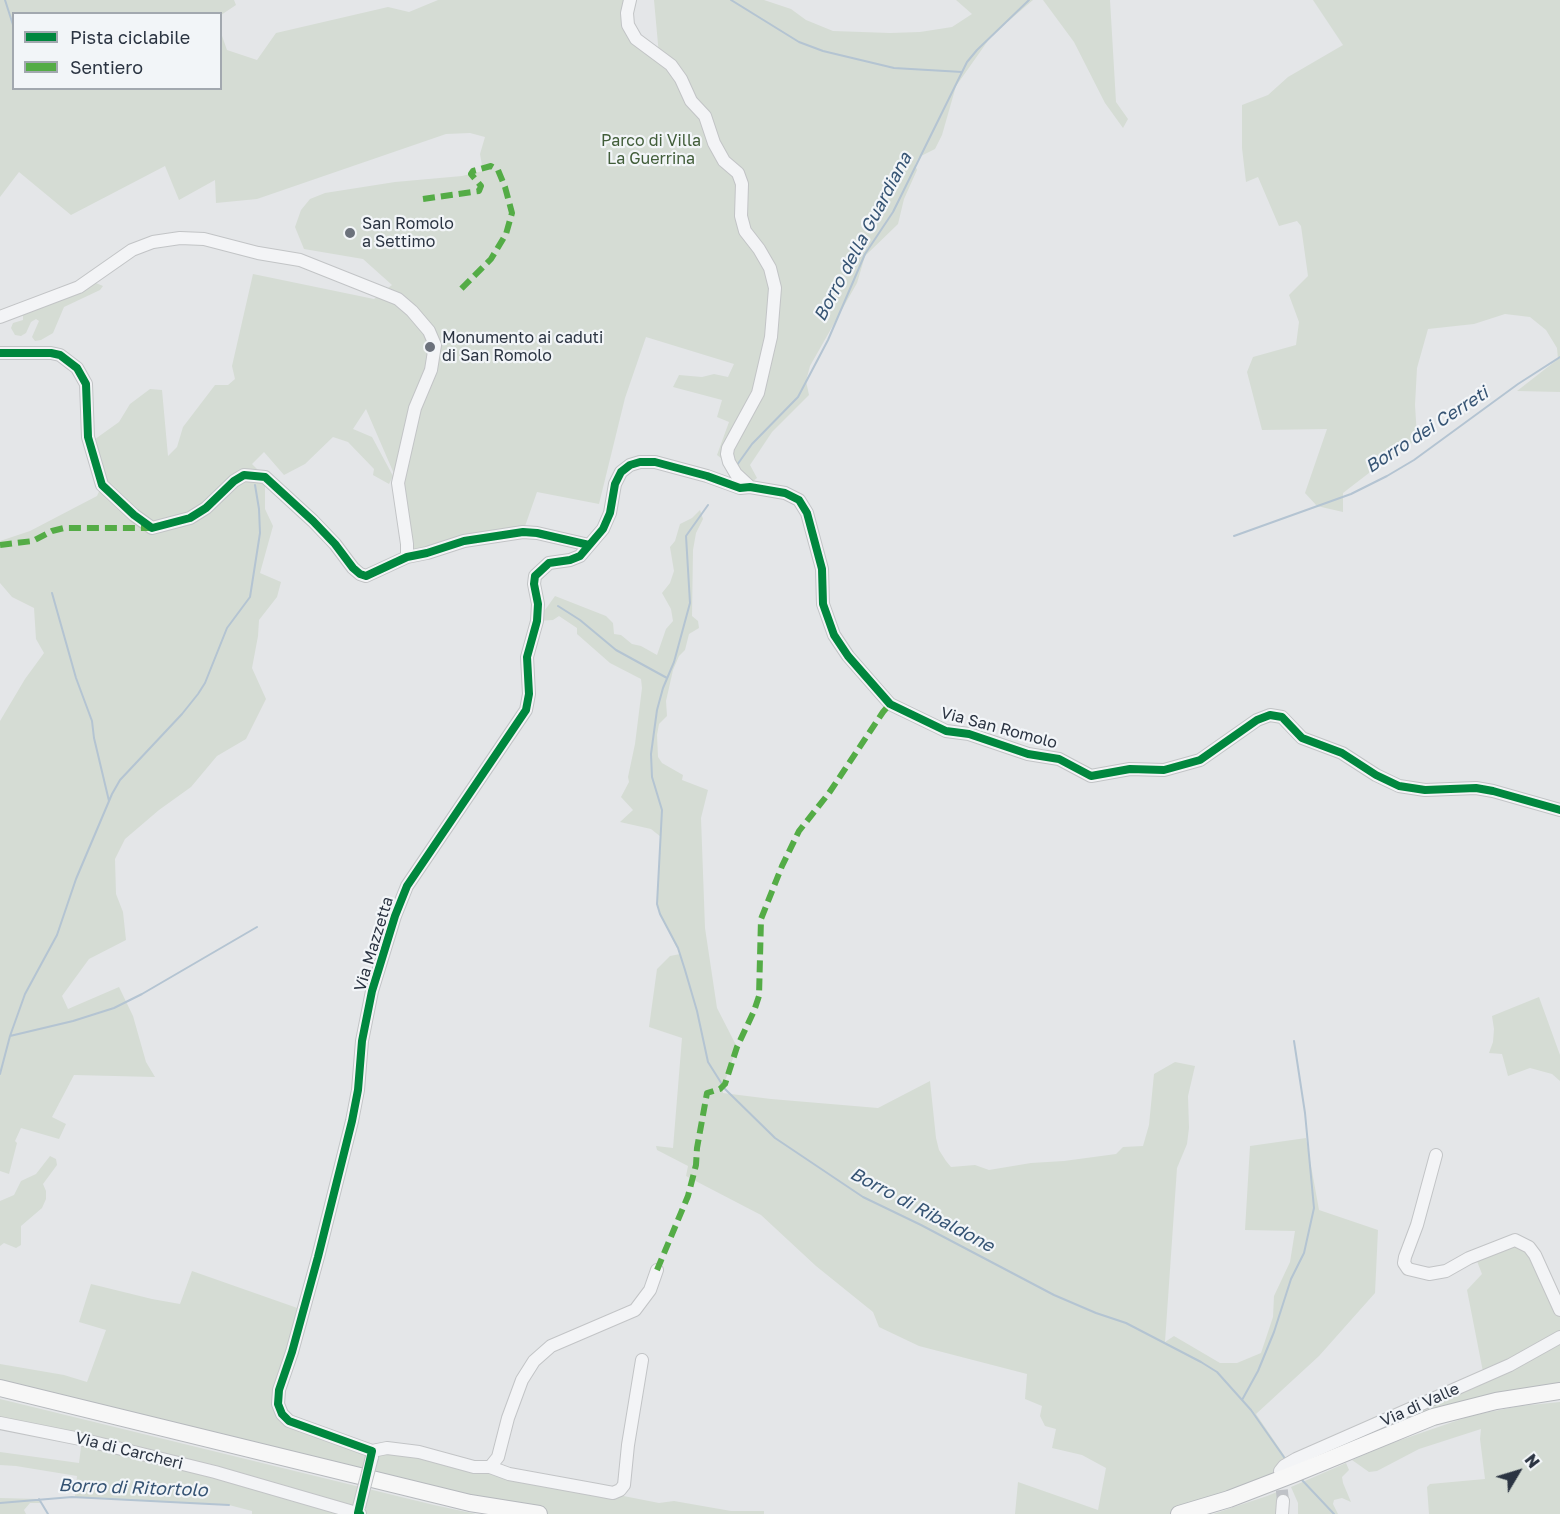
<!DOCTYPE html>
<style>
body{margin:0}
#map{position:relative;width:1560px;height:1514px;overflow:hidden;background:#e4e6e8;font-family:"Golos Text",sans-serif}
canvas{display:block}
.legend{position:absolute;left:12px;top:12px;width:210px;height:78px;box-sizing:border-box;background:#f2f5f8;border:2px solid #a2a8af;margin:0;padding:8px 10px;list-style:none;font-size:18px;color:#2b3442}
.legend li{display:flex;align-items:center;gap:12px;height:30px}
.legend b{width:30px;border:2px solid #a2a8af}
.north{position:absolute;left:1488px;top:1442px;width:60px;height:60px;-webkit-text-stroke:4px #f2f5f8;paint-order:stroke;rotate:52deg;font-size:16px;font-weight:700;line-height:24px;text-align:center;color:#2b3442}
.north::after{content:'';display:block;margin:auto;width:21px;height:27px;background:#2b3442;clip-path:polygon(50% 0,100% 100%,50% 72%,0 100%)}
</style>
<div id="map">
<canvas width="1560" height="1514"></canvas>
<ul class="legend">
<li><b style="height:8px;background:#00873e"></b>Pista ciclabile</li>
<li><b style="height:8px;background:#54ac46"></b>Sentiero</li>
</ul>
<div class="north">N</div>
</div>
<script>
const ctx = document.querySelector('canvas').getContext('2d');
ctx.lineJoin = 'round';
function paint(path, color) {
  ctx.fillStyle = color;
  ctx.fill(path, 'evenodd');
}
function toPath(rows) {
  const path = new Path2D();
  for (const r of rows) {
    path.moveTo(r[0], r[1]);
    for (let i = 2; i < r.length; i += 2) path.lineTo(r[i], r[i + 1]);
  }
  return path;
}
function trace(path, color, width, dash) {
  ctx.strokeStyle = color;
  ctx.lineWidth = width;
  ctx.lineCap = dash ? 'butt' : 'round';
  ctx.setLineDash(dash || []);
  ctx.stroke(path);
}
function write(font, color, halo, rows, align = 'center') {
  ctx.font = font + ' "Golos Text",sans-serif';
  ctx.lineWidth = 4.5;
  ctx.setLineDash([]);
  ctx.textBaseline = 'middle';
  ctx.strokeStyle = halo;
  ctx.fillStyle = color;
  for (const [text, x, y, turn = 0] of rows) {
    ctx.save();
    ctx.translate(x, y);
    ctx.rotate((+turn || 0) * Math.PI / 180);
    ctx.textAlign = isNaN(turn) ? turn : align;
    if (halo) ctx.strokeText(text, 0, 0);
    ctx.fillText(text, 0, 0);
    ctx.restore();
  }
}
paint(toPath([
 [0,0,234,0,236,5,221,15,14,14,14,88,220,88,221,33,227,50,257,60,276,33,388,7,409,12,438,0,630,0,628,25,659,55,654,0,764,0,791,9,806,20,833,31,890,33,920,32,952,27,972,14,956,0,1033,0,992,35,956,86,942,135,935,149,919,157,915,165,917,170,904,199,898,224,865,256,857,283,810,366,806,381,809,395,772,432,750,465,757,478,752,482,717,455,729,422,717,417,722,400,673,387,679,375,702,377,714,374,728,377,734,364,646,337,625,398,599,504,537,492,523,532,407,557,398,483,366,409,353,429,372,437,393,476,389,484,373,475,374,469,348,442,333,437,305,464,284,475,264,452,252,464,265,477,265,509,273,526,260,573,281,582,277,597,259,620,258,636,252,668,266,699,246,739,217,756,191,787,159,810,125,839,115,859,116,894,123,912,126,940,89,959,62,996,68,1009,119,987,133,1016,146,1062,155,1077,74,1075,52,1117,66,1124,59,1139,21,1128,15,1141,17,1143,9,1174,0,1171,0,721,25,679,44,653,36,639,34,608,12,597,0,583,0,541,30,531,97,496,102,485,91,442,119,422,130,404,150,389,162,390,168,456,177,447,183,427,215,385,228,385,235,379,232,366,253,274,374,299,392,285,363,259,304,249,295,227,301,210,310,199,325,193,395,182,462,176,483,171,480,154,485,137,470,133,446,134,257,199,216,203,215,180,179,200,165,166,71,215,19,172,0,197],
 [1043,0,1110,0,1116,102,1128,119,1123,128,1105,103,1074,42],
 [1313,0,1560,0,1560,392,1517,391,1558,359,1557,348,1546,330,1530,317,1505,314,1474,324,1428,329,1417,368,1415,405,1417,437,1405,450,1378,466,1343,493,1343,512,1317,506,1305,493,1327,429,1262,430,1247,372,1253,357,1296,345,1299,322,1289,295,1308,276,1301,226,1297,221,1279,226,1258,177,1246,182,1242,148,1242,105,1268,95,1288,77,1343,45],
 [91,278,96,283,103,286,100,290,64,307,53,333,41,340,35,341,32,337,39,321,36,319,31,322,26,333,21,336,15,335,11,328,13,323,23,320,23,316,19,316],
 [700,510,703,519,696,533,693,550,692,616,698,621,699,628,689,634,685,650,679,656,673,670,666,701,667,716,659,724,657,735,658,757,662,763,683,775,682,780,708,790,701,818,705,928,717,1008,737,1047,723,1087,723,1093,771,1099,878,1108,930,1081,936,1138,939,1150,946,1161,951,1167,975,1165,989,1170,1031,1163,1064,1161,1116,1154,1123,1147,1143,1146,1149,1125,1154,1074,1175,1062,1195,1066,1188,1096,1189,1128,1187,1144,1177,1168,1165,1342,1174,1336,1220,1363,1237,1363,1261,1353,1273,1317,1274,1296,1290,1262,1295,1231,1245,1230,1250,1146,1306,1138,1319,1210,1378,1230,1375,1293,1319,1356,1256,1414,1286,1458,1294,1474,1179,1514,1015,1514,1018,1482,1098,1510,1106,1468,1082,1455,1052,1448,1056,1429,1045,1426,1040,1416,1042,1406,1025,1399,1027,1374,919,1346,879,1327,873,1312,816,1266,761,1215,686,1176,688,1166,657,1150,656,1146,673,1148,682,1038,649,1027,657,969,670,956,680,954,660,914,657,904,661,837,651,829,620,822,633,810,621,797,629,782,628,777,635,744,642,688,641,679,610,663,577,634,577,628,559,616,553,620,537,621,538,610,545,610,555,596,606,616,613,623,614,634,621,635,632,644,641,646,657,655,666,629,673,621,671,609,662,593,670,583,674,571,670,547,675,541,680,524,692,518],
 [1539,997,1560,1055,1560,1081,1552,1074,1530,1068,1508,1076,1502,1054,1489,1053,1493,1042,1494,1029,1492,1016],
 [50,1156,56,1159,57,1165,43,1184,46,1191,46,1199,42,1208,21,1226,21,1245,16,1248,4,1243,0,1246,0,1201,14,1195,21,1181,36,1174],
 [1523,1242,1560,1310,1560,1391,1496,1401,1358,1447,1355,1434,1484,1377,1467,1290,1482,1274,1475,1256],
 [192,1271,303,1310,279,1390,282,1414,335,1439,659,1503,674,1501,731,1511,764,1511,764,1514,539,1514,0,1388,0,1364,64,1375,87,1382,106,1330,79,1322,91,1284,152,1299,180,1304],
 [0,1399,434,1505,476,1514,252,1514,252,1511,229,1505,75,1497,77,1476,16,1466,0,1465,0,1452,79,1463,82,1439,0,1423],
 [1560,1402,1560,1514,1429,1514,1427,1487,1430,1484,1485,1479,1480,1439,1481,1429,1419,1449,1377,1471,1369,1472,1352,1460,1392,1443,1473,1415,1520,1406],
 [1346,1463,1349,1470,1342,1477,1343,1483,1351,1502,1342,1498,1334,1500,1333,1504,1338,1514,1298,1514,1298,1503,1291,1487],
 [1282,1490,1282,1514,1213,1514,1267,1496],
 [0,1498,39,1499,42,1503,30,1503,24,1510,26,1514,0,1514]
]), '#d5dcd4');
trace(toPath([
 [5,0,14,28],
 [731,0,799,42,823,51,894,68,962,72],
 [737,465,752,444,798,397,828,340,865,254,893,212,967,62,977,50,1029,0],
 [708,505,686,536,690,603,674,662,663,688,657,710,651,754,652,777,662,810,657,904,660,914,678,948,685,970,697,1011,708,1062,725,1089,775,1138,863,1197,921,1225,1054,1295,1096,1313,1126,1323,1201,1362,1217,1372,1251,1410,1286,1460],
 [1234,536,1351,494,1387,476,1414,460,1518,384,1560,357],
 [52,593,76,678,92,721,94,738,109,801],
 [558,606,580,620,616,650,667,678],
 [10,1036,73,1021,114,1008,142,994,257,927],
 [0,1074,10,1036,25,994,57,935,76,879,112,794,120,780,182,714,198,694,205,683,227,628,250,597,260,533,259,509,255,485],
 [1242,1400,1258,1371,1274,1332,1291,1279,1304,1253,1314,1208,1305,1113,1294,1041],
 [1301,1479,1334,1514],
 [39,1499,48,1514],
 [0,1503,72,1497,229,1505]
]), '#b4c4d2', 2);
trace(toPath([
 [1280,1472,1283,1501]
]), '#bfc2c7', 12, [12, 6]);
const minor = toPath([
 [630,0,627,13,628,25,636,39,671,65,681,79,691,101,705,116,714,143,724,161,738,173,742,184,741,216,745,231,759,249,770,268,775,288,771,337,758,393,728,448,727,454,729,462,736,474,750,487],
 [0,317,79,287,132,250,153,242,180,238,204,239,258,253,300,260,398,299,412,311,429,331,435,345,431,370,415,408,398,483,407,544,407,557],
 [0,353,51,353,60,355,77,368,86,384,88,437,102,485,134,515,152,528,190,518,206,508,234,481,244,475,265,477,313,521,335,544,353,568,360,574,366,576,407,557,427,553,464,541,523,532,537,533,589,545],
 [1436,1155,1417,1225,1405,1257,1404,1263,1408,1269,1429,1274,1446,1271,1469,1258,1515,1240,1529,1247,1535,1255,1560,1310],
 [0,1423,85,1440,215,1472,360,1514],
 [372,1451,387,1448,419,1452,474,1467,490,1467,498,1457,508,1418,522,1380,534,1361,551,1346,635,1310,650,1290,657,1270],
 [372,1457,372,1451,289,1421,282,1414,278,1404,279,1390,292,1352,318,1257,352,1121,358,1090,362,1041,372,991,395,916,407,886,526,710,529,694,527,657,537,621,538,604,534,584,535,576,549,563,570,560,580,556,603,529,610,513,615,484,621,472,630,465,640,462,655,462,707,476,740,488,750,487,785,493,799,500,807,513,822,569,823,604,834,635,848,656,890,704,946,731,969,734,1028,754,1059,759,1091,776,1130,769,1164,770,1200,760,1257,720,1270,715,1282,717,1302,738,1342,753,1376,775,1399,786,1425,790,1476,788,1493,791,1560,810],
 [490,1467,509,1474,597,1490,613,1493,620,1490,624,1485,628,1445,642,1360],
 [1280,1471,1284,1466,1296,1459,1510,1365,1560,1337],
 [1282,1514,1283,1501]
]);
const highway = toPath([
 [0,1388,470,1503,539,1514],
 [1179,1514,1229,1499,1294,1474,1433,1417,1496,1401,1560,1391]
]);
trace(minor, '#c2c4c6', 14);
trace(highway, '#b6b9bd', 18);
trace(minor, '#f3f4f6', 12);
trace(highway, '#f7f7f7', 16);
const minorBridge = toPath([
 [359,1507,372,1457]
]);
trace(minorBridge, '#c2c4c6', 14, []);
trace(minorBridge, '#f3f4f6', 12);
trace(toPath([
 [423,199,479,191,481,186,471,174,473,171,491,166,498,170,505,187,512,213,506,234,491,259,458,292],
 [0,545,33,541,52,531,64,528,149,528],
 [657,1270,688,1196,696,1165,697,1148,707,1093,720,1089,725,1084,737,1047,754,1011,759,996,761,919,782,866,799,831,829,793,883,712,890,704]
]), '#54ac46', 6, [12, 6]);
trace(toPath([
 [0,353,51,353,60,355,77,368,86,384,88,437,102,485,134,515,152,528,190,518,206,508,234,481,244,475,265,477,313,521,335,544,353,568,360,574,366,576,407,557,427,553,464,541,523,532,537,533,589,545],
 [360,1514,358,1513,372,1451,289,1421,282,1414,278,1404,279,1390,292,1352,318,1257,352,1121,358,1090,362,1041,372,991,395,916,407,886,526,710,529,694,527,657,537,621,538,604,534,584,535,576,549,563,570,560,580,556,603,529,610,513,615,484,621,472,630,465,640,462,655,462,707,476,740,488,750,487,785,493,799,500,807,513,822,569,823,604,834,635,848,656,890,704,946,731,969,734,1028,754,1059,759,1091,776,1130,769,1164,770,1200,760,1257,720,1270,715,1282,717,1302,738,1342,753,1376,775,1399,786,1425,790,1476,788,1493,791,1560,810]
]), '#00873e', 8);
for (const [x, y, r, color] of [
 [350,233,6,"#6c727c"],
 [430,347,6,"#6c727c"]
]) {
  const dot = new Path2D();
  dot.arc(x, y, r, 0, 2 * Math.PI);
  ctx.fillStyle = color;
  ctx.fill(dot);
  trace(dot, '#f2f5f8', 2);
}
write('16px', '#415d39', '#f2f5f8', [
 ["Parco di Villa",651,141],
 ["La Guerrina",651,159]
]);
write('16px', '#2b3442', '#f2f5f8', [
 ["San Romolo",362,224],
 ["a Settimo",362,242],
 ["Monumento ai caduti",442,338],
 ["di San Romolo",442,356]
], 'left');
write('16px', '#2b3442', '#f2f5f8', [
 ["Via San Romolo",999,728,15],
 ["Via Mazzetta",374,944,-73],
 ["Via di Valle",1420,1405,-24],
 ["Via di Carcheri",129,1451,14]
]);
write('italic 18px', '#365474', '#f2f5f8', [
 ["Borro della Guardiana",863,237,-62],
 ["Borro dei Cerreti",1427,430,-33],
 ["Borro di Ribaldone",922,1210,28],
 ["Borro di Ritortolo",133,1488,2]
]);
</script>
